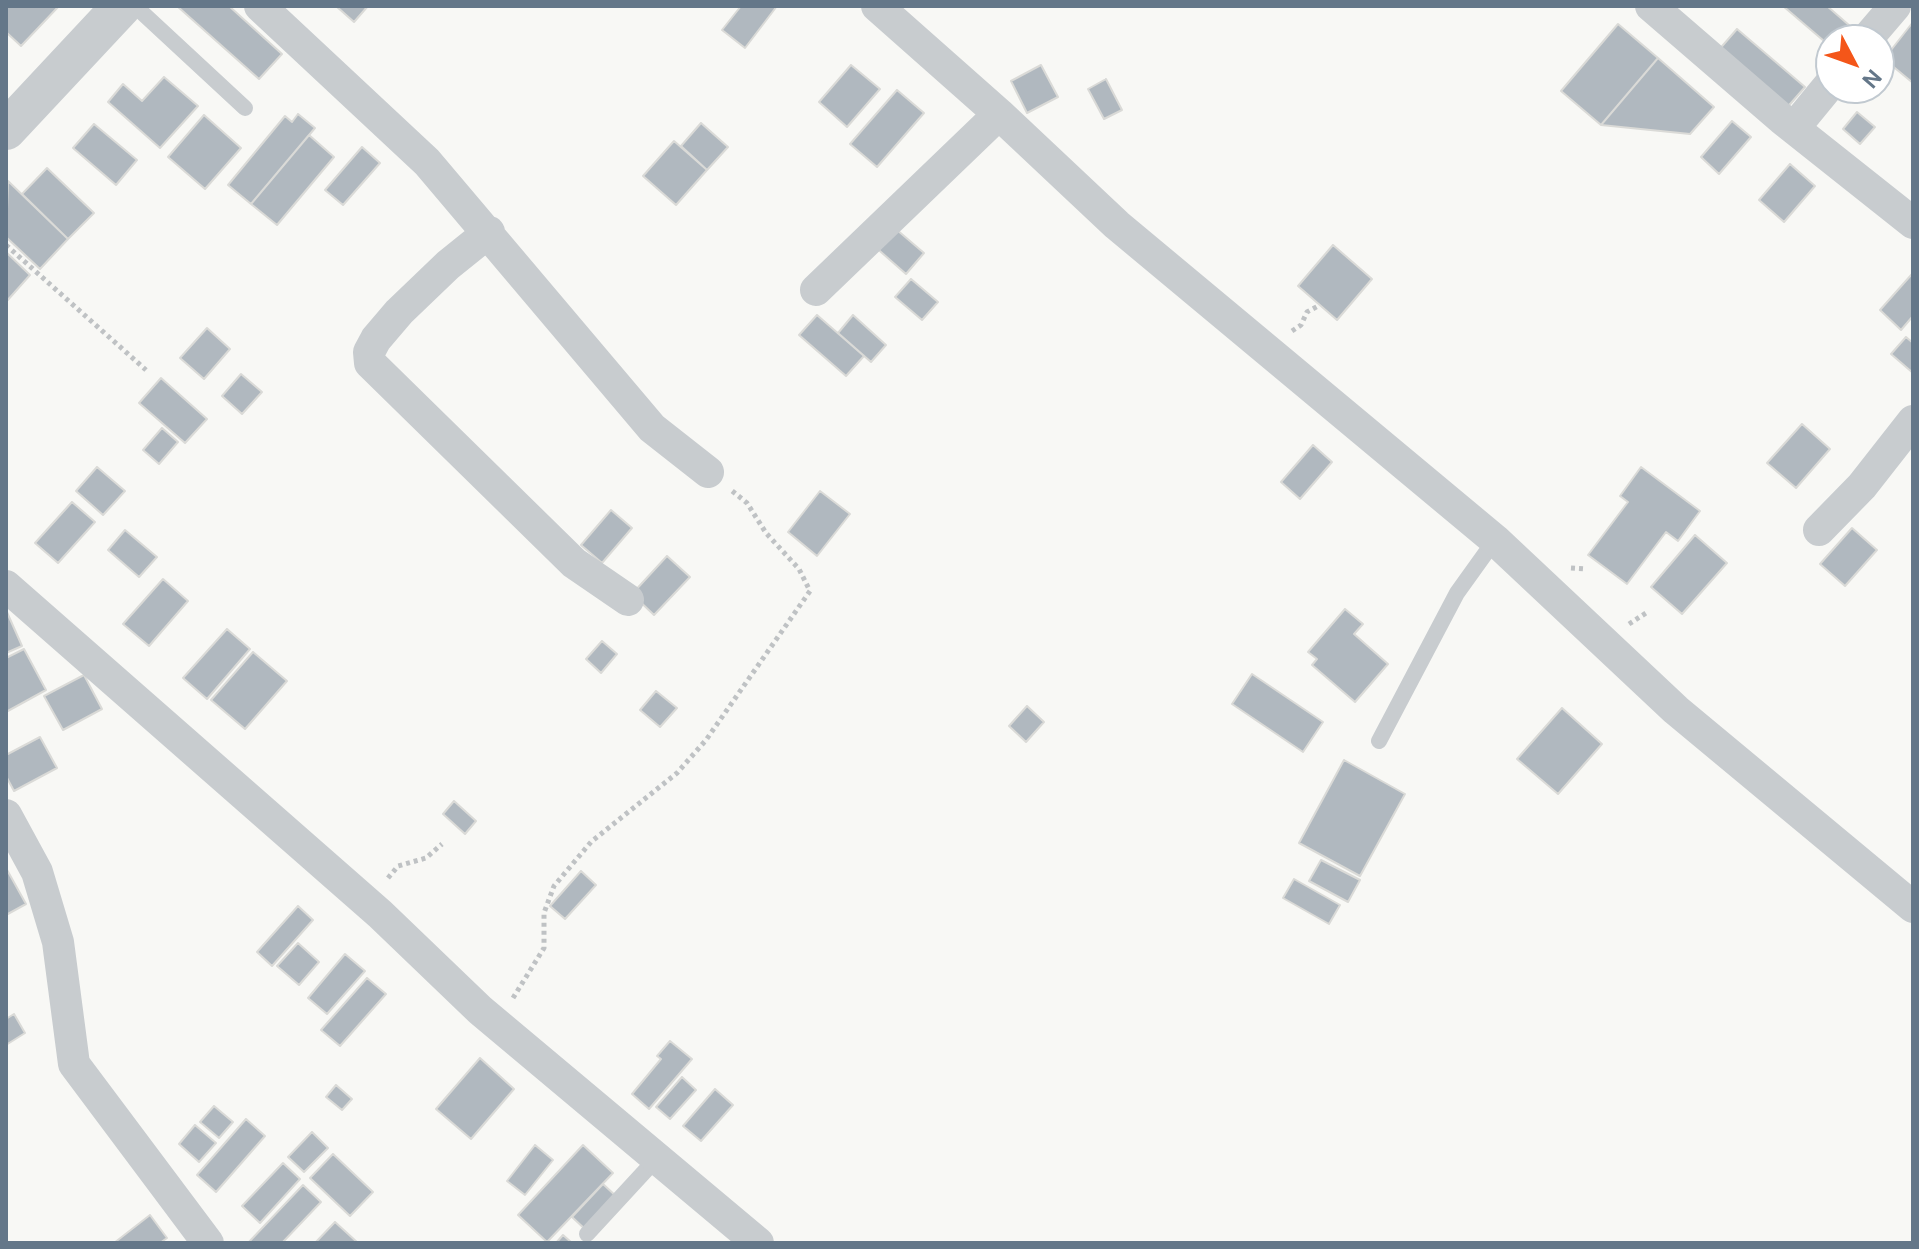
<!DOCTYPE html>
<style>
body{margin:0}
#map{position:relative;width:1919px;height:1249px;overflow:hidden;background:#f8f8f5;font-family:"DM Sans",sans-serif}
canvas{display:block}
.frame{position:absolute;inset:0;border:8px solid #647789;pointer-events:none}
.north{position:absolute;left:1815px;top:24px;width:80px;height:80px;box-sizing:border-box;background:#fff;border:2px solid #c1c9d0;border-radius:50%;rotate:131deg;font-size:22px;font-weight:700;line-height:32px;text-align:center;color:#647789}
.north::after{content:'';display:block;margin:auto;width:28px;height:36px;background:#f45619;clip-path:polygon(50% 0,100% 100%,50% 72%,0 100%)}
</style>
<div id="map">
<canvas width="1919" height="1249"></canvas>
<div class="frame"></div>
<div class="north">N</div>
</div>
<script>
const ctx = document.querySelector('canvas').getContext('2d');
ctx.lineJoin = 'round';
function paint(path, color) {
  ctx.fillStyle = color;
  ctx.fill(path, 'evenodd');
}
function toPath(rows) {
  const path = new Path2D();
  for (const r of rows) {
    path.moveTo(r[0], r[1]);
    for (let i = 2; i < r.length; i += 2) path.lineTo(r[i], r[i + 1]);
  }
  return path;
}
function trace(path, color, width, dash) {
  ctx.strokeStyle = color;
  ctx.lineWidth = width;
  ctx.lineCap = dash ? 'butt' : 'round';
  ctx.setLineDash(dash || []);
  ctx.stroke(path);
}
const building = toPath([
 [6,6,59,6,21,46,6,32,6,6],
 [177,6,229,6,282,54,259,79,177,6],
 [336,6,368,6,354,22,336,6],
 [741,6,777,6,745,48,722,30,741,6],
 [1783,6,1827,6,1850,26,1837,40,1831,40,1831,47,1783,6],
 [1913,22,1913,83,1884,59,1913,22],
 [1618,24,1658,58,1601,125,1561,91,1618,24],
 [1737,29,1805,87,1784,111,1717,52,1737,29],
 [1658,58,1714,107,1690,134,1601,125,1658,58],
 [851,65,880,89,847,127,819,102,851,65],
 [1041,65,1058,97,1027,113,1011,81,1041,65],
 [164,77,198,106,160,148,108,102,123,84,142,101,164,77],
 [1106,79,1122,110,1104,119,1088,89,1106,79],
 [897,90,924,113,877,167,850,144,897,90],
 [1857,112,1875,127,1860,144,1843,129,1857,112],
 [298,114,315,128,251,204,228,185,285,116,292,122,298,114],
 [204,115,241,148,205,189,168,157,204,115],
 [1732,121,1751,137,1719,174,1701,157,1732,121],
 [701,123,728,147,707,170,681,146,701,123],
 [94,124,137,160,116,185,73,148,94,124],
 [309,135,334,157,277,225,251,204,309,135],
 [674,141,707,170,676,205,643,176,674,141],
 [362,147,380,163,343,205,325,190,362,147],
 [1790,164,1815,186,1784,222,1759,200,1790,164],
 [47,168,94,213,68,239,22,194,47,168],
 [8,181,68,239,40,269,6,237,8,181],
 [890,224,924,253,906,274,873,245,890,224],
 [1333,245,1372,279,1337,320,1298,286,1333,245],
 [6,252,30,275,6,302,6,252],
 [1912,274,1913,316,1901,330,1880,310,1912,274],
 [911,279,938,302,922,320,895,297,911,279],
 [817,315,864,356,846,376,799,335,817,315],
 [853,315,886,345,871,362,838,333,853,315],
 [207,328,230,349,204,379,180,358,207,328],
 [1906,337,1913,343,1913,373,1891,354,1906,337],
 [241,374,262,392,242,414,222,396,241,374],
 [161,378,207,419,185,443,139,403,161,378],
 [1802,424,1830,449,1796,488,1767,463,1802,424],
 [162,428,178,442,159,464,143,450,162,428],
 [1313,445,1332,462,1300,499,1281,482,1313,445],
 [97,467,125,491,103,515,76,491,97,467],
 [1641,467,1700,511,1678,541,1666,532,1627,584,1588,555,1628,502,1620,496,1641,467],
 [820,491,850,514,817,556,788,532,820,491],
 [72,502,95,522,58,563,35,543,72,502],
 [611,510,632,528,602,563,581,545,611,510],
 [1852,528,1877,550,1845,586,1820,564,1852,528],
 [125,530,157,557,139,577,108,550,125,530],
 [1695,535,1727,563,1682,614,1651,587,1695,535],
 [667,556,690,577,654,615,632,594,667,556],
 [163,579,188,601,149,646,123,624,163,579],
 [1345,609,1363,624,1354,634,1388,664,1355,702,1312,665,1317,659,1308,652,1345,609],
 [6,610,22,646,6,653,6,610],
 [227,629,250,649,207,699,183,678,227,629],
 [602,641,617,654,601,673,586,659,602,641],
 [24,649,46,690,6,712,6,658,24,649],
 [253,652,287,681,245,729,211,700,253,652],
 [1252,674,1323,722,1303,752,1232,704,1252,674],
 [84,675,102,709,63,730,44,696,84,675],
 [656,691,677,708,660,727,640,710,656,691],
 [1027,706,1044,722,1026,742,1009,726,1027,706],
 [1562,708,1602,744,1558,794,1517,759,1562,708],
 [40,737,57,768,14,791,6,776,6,755,40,737],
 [1344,760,1405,794,1360,876,1299,843,1344,760],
 [454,801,476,821,465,834,443,814,454,801],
 [1321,860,1360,880,1348,902,1309,881,1321,860],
 [6,868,26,904,6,915,6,868],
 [581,871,596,885,565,919,550,906,581,871],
 [1294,879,1340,905,1329,924,1283,898,1294,879],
 [298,906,313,920,272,966,257,952,298,906],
 [298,943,319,962,299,985,277,966,298,943],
 [345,954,365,971,327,1014,308,998,345,954],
 [367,978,386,994,340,1046,321,1030,367,978],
 [14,1014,25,1033,6,1045,6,1019,14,1014],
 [670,1041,692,1059,649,1109,632,1094,661,1059,657,1056,670,1041],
 [480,1058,514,1089,471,1139,436,1109,480,1058],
 [682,1077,696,1090,670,1119,656,1107,682,1077],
 [336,1085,352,1099,342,1110,326,1097,336,1085],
 [715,1089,733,1105,701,1141,683,1126,715,1089],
 [214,1106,233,1122,219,1138,200,1122,214,1106],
 [246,1119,265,1136,216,1192,197,1175,246,1119],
 [195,1125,216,1143,199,1162,179,1144,195,1125],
 [312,1132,328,1148,304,1172,288,1157,312,1132],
 [535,1145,553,1160,525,1195,507,1181,535,1145],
 [583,1145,613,1173,547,1242,518,1215,583,1145],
 [333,1154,373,1192,350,1216,310,1178,333,1154],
 [283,1163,300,1179,260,1223,242,1206,283,1163],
 [603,1184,618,1198,587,1231,572,1217,603,1184],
 [303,1185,321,1202,282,1243,248,1243,303,1185],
 [150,1215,167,1238,160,1243,114,1243,150,1215],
 [335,1222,358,1243,315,1243,335,1222],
 [563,1235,572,1243,556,1243,563,1235]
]);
paint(building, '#b0b8bf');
trace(building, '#dadad7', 2);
trace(toPath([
 [6,245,146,370],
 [1292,331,1301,325,1307,312,1320,305],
 [1571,568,1586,569],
 [1629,624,1649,611],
 [388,878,398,866,426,858,442,844],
 [513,998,544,948,544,913,554,886,591,842,677,773,706,740,810,591,799,569,766,533,747,503,731,490]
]), '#bfc2c4', 5, [4, 4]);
trace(toPath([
 [135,6,245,108],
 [1379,741,1457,593,1495,540],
 [587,1234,658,1157]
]), '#c8cccf', 16);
trace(toPath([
 [260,6,427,162,652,428,708,472],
 [877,6,999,114],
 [1651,6,1782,119,1913,223],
 [1866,40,1895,6],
 [1794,128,1831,83],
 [489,232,448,265,399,312,376,339,369,352,370,363,574,563,628,600],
 [816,290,999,114,1117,225,1495,540,1676,710,1913,907],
 [1819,530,1862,486,1913,421],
 [6,586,380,914,480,1010,758,1243],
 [6,815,37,872,58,942,74,1064,208,1243]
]), '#c8cccf', 32);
trace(toPath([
 [6,130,122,6]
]), '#c8cccf', 40);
</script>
